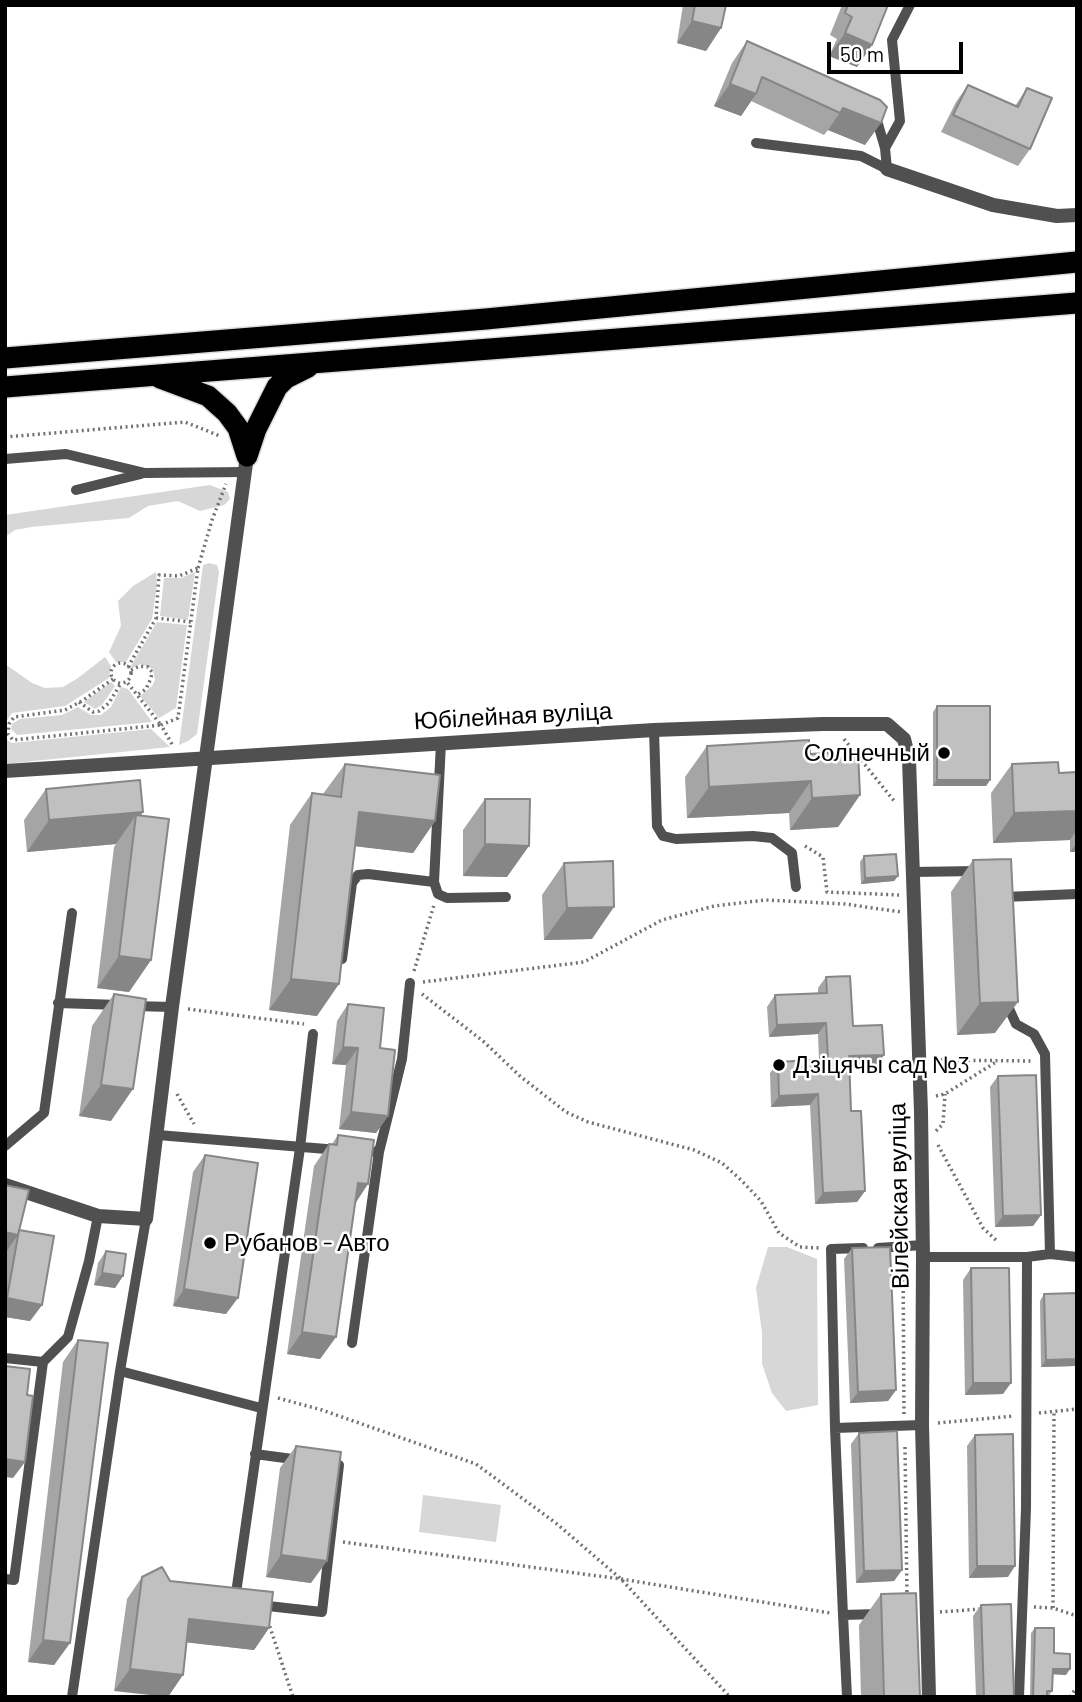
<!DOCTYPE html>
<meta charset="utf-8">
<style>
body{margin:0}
#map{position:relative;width:1082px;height:1702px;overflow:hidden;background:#fff;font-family:Barlow,sans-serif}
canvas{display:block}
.frame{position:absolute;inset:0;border:7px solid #000;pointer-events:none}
.scale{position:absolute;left:827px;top:42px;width:136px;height:32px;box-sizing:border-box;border:4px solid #000;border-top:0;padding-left:9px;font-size:21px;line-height:24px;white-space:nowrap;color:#000;-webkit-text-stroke:5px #fff;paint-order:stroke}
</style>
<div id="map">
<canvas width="1082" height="1702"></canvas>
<div class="frame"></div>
<div class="scale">50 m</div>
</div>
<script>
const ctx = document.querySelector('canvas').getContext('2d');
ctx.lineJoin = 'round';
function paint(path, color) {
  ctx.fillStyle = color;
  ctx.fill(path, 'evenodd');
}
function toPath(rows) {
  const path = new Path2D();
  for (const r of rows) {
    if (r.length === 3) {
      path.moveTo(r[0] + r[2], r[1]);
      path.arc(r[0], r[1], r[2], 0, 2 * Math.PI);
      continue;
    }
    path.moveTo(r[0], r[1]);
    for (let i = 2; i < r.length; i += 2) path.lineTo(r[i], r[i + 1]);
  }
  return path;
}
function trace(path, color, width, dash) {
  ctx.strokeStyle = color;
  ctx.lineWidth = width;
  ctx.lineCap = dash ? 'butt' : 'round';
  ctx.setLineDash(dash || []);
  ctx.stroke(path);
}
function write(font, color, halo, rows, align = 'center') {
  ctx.font = font + ' Barlow,sans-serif';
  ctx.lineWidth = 5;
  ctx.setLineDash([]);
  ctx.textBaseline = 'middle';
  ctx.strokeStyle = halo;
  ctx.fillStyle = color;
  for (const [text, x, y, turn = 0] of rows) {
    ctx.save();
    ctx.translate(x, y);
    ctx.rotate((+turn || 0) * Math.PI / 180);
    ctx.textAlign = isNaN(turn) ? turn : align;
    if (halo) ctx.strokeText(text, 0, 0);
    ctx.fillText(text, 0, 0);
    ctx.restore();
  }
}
paint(toPath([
 [210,485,228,492,230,499,224,505,200,511,178,501,148,506,129,518,31,527,15,530,5,537,5,515],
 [209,563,217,565,219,572,197,734,188,741,179,745,203,565],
 [156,572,157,585,152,619,126,662,116,662,109,652,121,626,118,601,133,586],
 [195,572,188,620,160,616,164,578,181,578],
 [157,622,187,625,176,708,159,718,140,696,152,686,155,680,153,669,141,664,132,668,131,666],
 [105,657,111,666,109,678,65,706,12,713,5,723,5,664,32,683,45,688,63,687,78,678],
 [111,682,115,686,102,705,95,709,84,702],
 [121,687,128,689,152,722,17,735,11,729,12,724,20,719,62,715,78,707,91,715,101,715,111,707],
 [151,729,170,747,5,764,5,739,12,743],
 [768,1247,787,1247,817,1259,818,1405,786,1411,772,1393,762,1364,762,1333,756,1288],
 [423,1495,501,1505,496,1542,419,1532]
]), '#d7d7d7');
const highway = toPath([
 [5,358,486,319,1077,262],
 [160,378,208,396,227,413,238,428,247,456],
 [5,387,1077,303],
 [247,456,256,429,277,387,286,378,308,367]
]);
trace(highway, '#dbdbdb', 24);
trace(toPath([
 [5,437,185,422,220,436],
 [198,568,212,520,226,484],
 [156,618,191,622],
 [121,673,10],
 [128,667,156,618,159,575,179,576,198,568,178,718,161,725,173,746],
 [131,670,140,666,148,667,152,672,151,678,146,689,137,695],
 [113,679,82,701,65,710,14,717,9,724,8,734,13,740,161,725,126,681],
 [79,702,93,712,99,711,109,703,121,683],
 [844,739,895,802],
 [805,846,823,857,827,892,899,895],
 [414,971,434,905],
 [423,982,584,962,662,920,714,906,766,900,845,904,901,912],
 [422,994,483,1041,521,1077,566,1112,588,1122,694,1150,722,1163,741,1180,761,1201,779,1233,800,1247,819,1248],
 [188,1009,304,1024],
 [935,1060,1033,1061],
 [177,1094,194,1124],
 [936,1096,945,1094,996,1062],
 [936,1131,943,1124,945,1094],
 [938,1145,983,1228,998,1242],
 [903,1258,904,1415],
 [278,1398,322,1410,476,1464,557,1524,621,1579,730,1697],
 [1039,1413,1077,1409],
 [938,1423,1014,1416],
 [905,1447,907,1597],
 [343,1542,621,1579,830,1613],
 [1034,1607,1053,1608,1077,1616],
 [1053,1608,1054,1411],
 [940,1612,981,1609],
 [268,1621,293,1697],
 [1070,1697,1077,1687]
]), '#727272', 3.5, [2, 3.5]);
trace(toPath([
 [871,118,878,124,885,148,887,169],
 [756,143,861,156,887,169],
 [885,148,900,121,892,40,910,5],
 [5,459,66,454,145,473,245,472],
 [76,490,141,474],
 [654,730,657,826,663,836,676,839,753,836,772,838,792,853,796,887],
 [441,743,434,882,438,894,447,898,506,897],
 [913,872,977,871],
 [1004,897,1077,894],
 [342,959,352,883,358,875,368,874,434,882],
 [1006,1002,1016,1024,1034,1034,1045,1054,1050,1254,1027,1257],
 [58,1003,119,1005],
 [134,1006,172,1007],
 [158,1135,338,1150],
 [5,1146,44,1113,72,913],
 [360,1151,379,1152,402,1059,410,983],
 [863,1248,831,1249,835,1428,843,1615,878,1614],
 [878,1248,923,1245],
 [1050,1254,1077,1257],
 [923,1257,1027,1257,1026,1508,1019,1697],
 [352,1343,379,1152],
 [5,1358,43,1362],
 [120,1371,261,1408],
 [835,1428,922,1425],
 [255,1454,300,1460],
 [5,1579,14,1580,43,1362,68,1337,89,1261,98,1216],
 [235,1600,300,1148,313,1034],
 [259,1605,322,1612,339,1465,328,1463],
 [843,1615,847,1697],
 [72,1697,120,1371,146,1219]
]), '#505050', 10);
trace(toPath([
 [887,169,993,205,1057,216,1077,215],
 [5,771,654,730,823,724,887,724,904,739,909,759,921,1112,923,1257,922,1425,929,1697],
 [5,1185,98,1216,146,1219,172,1007,247,456]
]), '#505050', 14);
trace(highway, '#000', 21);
paint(toPath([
 [683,5,730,5,729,7,726,6,721,28,706,51,677,43],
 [842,5,888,5,872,45,857,67,829,56,837,39,830,35],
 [747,41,880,100,865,145,828,130,824,135,751,101,741,116,714,106,732,63],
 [968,85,1015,106,1027,88,1030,149,1018,166,941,132,956,102],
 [937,706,990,780,986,786,933,786,933,712],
 [707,746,810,754,860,795,838,827,790,830,789,813,687,818,685,777],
 [345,764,435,821,413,853,355,846,317,1016,269,1010,290,825,312,793,323,794],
 [1012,764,1059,773,1077,772,1077,852,1070,852,1070,840,993,843,991,793],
 [46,789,143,812,140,816,151,960,129,992,97,988,114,847,116,844,27,852,24,820],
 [485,799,507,877,463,876,463,830],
 [864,856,898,876,894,881,861,884,860,862],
 [973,860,995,1033,957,1035,951,892],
 [564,863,592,939,544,940,542,895],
 [826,977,853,1026,884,1055,876,1066,849,1067,851,1111,865,1191,857,1202,815,1204,810,1105,771,1107,770,1073,778,1062,819,1060,818,1034,769,1037,767,1007,775,995,818,993,818,988],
 [114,994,111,1121,79,1116,92,1026],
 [348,1004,380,1048,388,1116,376,1133,339,1129,346,1065,332,1064,337,1021],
 [998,1076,1041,1215,1033,1226,995,1227,990,1087],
 [338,1135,355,1204,336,1337,320,1359,287,1354,314,1166,329,1144,332,1144],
 [205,1155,226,1314,173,1306,193,1172],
 [5,1185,42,1305,30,1321,5,1317,5,1259,7,1251,5,1251],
 [852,1248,896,1390,888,1401,850,1403,844,1259],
 [106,1251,123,1276,115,1288,94,1285,98,1263],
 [971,1268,1003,1394,965,1395,963,1280],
 [1077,1293,1077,1400,1075,1400,1075,1366,1041,1367,1040,1301,1044,1294],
 [78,1340,70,1643,54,1665,28,1662,63,1362],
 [859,1433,902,1570,894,1581,856,1583,851,1444],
 [975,1435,1008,1577,969,1578,967,1446],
 [296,1446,311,1583,266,1577,280,1468],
 [142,1577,170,1581,269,1628,254,1650,187,1642,114,1691,127,1599],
 [881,1594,920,1697,861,1697,859,1625],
 [981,1605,1014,1697,976,1697,973,1616],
 [1035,1628,1054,1653,1066,1675,1053,1674,1052,1691,1048,1697,1030,1697,1031,1633]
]), '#a5a5a5');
paint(toPath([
 [692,21,721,28,706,51,677,43],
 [845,33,872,45,857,67,829,56],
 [730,84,756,94,741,116,714,106],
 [843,108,881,123,865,145,828,130],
 [937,780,990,780,986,786,933,786],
 [811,781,789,813,687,818,709,787],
 [860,795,838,827,790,830,812,798],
 [1077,811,1077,830,1070,840,993,843,1014,813],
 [143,812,135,823,136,815,116,844,27,852,49,820],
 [359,812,435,821,413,853,336,844],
 [1077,843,1077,852,1070,852],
 [485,844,529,846,507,877,463,876],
 [898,876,894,881,861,884,865,878],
 [614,907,592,939,544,940,567,908],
 [119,956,151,960,129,992,97,988],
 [291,979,339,984,317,1016,269,1010],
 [1018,1002,995,1033,957,1035,980,1003],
 [826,1023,818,1034,769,1037,777,1025],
 [343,1047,358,1048,346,1065,332,1064],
 [884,1055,876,1066,841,1068,849,1056],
 [101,1085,133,1089,111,1121,79,1116],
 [818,1094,810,1105,771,1107,779,1096],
 [351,1112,388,1116,376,1133,339,1129],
 [358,1183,368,1184,353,1207],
 [865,1191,857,1202,815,1204,823,1193],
 [1041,1215,1033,1226,995,1227,1003,1216],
 [5,1232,18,1235,6,1252,5,1251],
 [102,1273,123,1276,115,1288,94,1285],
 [184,1289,238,1298,226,1314,173,1306],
 [7,1298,42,1305,30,1321,5,1317,5,1300],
 [302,1332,336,1337,320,1359,287,1354],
 [1077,1359,1077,1363,1075,1366,1041,1367,1046,1360],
 [973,1383,1011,1383,1003,1394,965,1395],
 [896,1390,888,1401,850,1403,858,1392],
 [5,1459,25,1462,13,1478,5,1477],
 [281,1555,327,1561,311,1583,266,1577],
 [977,1566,1015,1566,1008,1577,969,1578],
 [902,1570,894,1581,856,1583,864,1571],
 [189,1619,269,1628,254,1650,174,1641],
 [43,1640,70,1643,54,1665,28,1662],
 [130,1669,183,1675,168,1697,114,1691],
 [1053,1669,1070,1669,1066,1675,1049,1674]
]), '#868686');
const building = toPath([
 [695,5,726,5,721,28,692,21,695,5],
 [848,5,888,5,872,45,845,33,852,17,845,13,848,5],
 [747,41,880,100,887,107,881,123,843,108,840,113,762,77,756,94,730,84,747,41],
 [968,85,1018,107,1027,88,1052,98,1030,149,953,115,968,85],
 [937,706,990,706,990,780,937,780,937,706],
 [809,740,810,754,858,751,860,795,812,798,811,781,709,787,707,746,809,740],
 [1058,762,1059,773,1077,772,1077,811,1014,813,1012,764,1058,762],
 [345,764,440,775,435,821,359,812,339,984,291,979,312,793,341,797,345,764],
 [140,780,143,812,49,820,46,789,140,780],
 [485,799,530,799,529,846,485,844,485,799],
 [136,815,169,819,151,960,119,956,136,815],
 [896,854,898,876,865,878,864,856,896,854],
 [1011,859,1018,1002,980,1003,973,860,1011,859],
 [613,861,614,907,567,908,564,863,613,861],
 [850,976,853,1026,882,1025,884,1055,849,1056,851,1111,861,1111,865,1191,823,1193,818,1094,779,1096,778,1062,828,1059,826,1023,777,1025,775,995,827,993,826,977,850,976],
 [114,994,146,999,133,1089,101,1085,114,994],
 [348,1004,384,1008,380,1048,395,1050,388,1116,351,1112,358,1048,343,1047,348,1004],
 [1036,1075,1041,1215,1003,1216,998,1076,1036,1075],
 [338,1135,374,1140,368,1184,358,1183,336,1337,302,1332,329,1144,337,1145,338,1135],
 [205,1155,258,1163,238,1298,184,1289,205,1155],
 [5,1185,29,1190,18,1235,5,1232,5,1185],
 [19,1230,54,1236,42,1305,7,1298,19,1230],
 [890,1247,896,1390,858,1392,852,1248,890,1247],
 [106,1251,126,1254,123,1276,102,1273,106,1251],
 [971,1268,1009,1268,1011,1383,973,1383,971,1268],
 [1077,1293,1077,1359,1046,1360,1044,1294,1077,1293],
 [78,1340,108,1343,70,1643,43,1640,78,1340],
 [5,1366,30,1369,27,1395,33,1396,25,1462,5,1459,5,1366],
 [897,1431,902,1570,864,1571,859,1433,897,1431],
 [1013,1434,1015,1566,977,1566,975,1435,1013,1434],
 [296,1446,341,1452,327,1561,281,1555,296,1446],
 [162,1567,170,1581,273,1592,269,1628,189,1619,183,1675,130,1669,142,1577,162,1567],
 [916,1593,920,1697,884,1697,881,1594,916,1593],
 [1011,1604,1014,1697,984,1697,981,1605,1011,1604],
 [1035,1628,1054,1628,1054,1653,1070,1654,1070,1669,1053,1669,1052,1691,1047,1691,1047,1697,1033,1697,1035,1628]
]);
paint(building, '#c0c0c0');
trace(building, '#868686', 2);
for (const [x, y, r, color] of [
 [944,753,7,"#000"],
 [779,1065,7,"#000"],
 [210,1243,7,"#000"]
]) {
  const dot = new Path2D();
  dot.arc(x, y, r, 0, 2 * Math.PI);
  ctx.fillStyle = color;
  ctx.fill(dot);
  trace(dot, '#fff', 2.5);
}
write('24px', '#000', '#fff', [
 ["Юбілейная вуліца",513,716,-3],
 ["Вілейская вуліца",899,1196,-91]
]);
write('24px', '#000', '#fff', [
 ["Солнечный",930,753,"right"],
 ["Дзіцячы сад №3",793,1065],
 ["Рубанов - Авто",224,1243]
], 'left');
</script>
